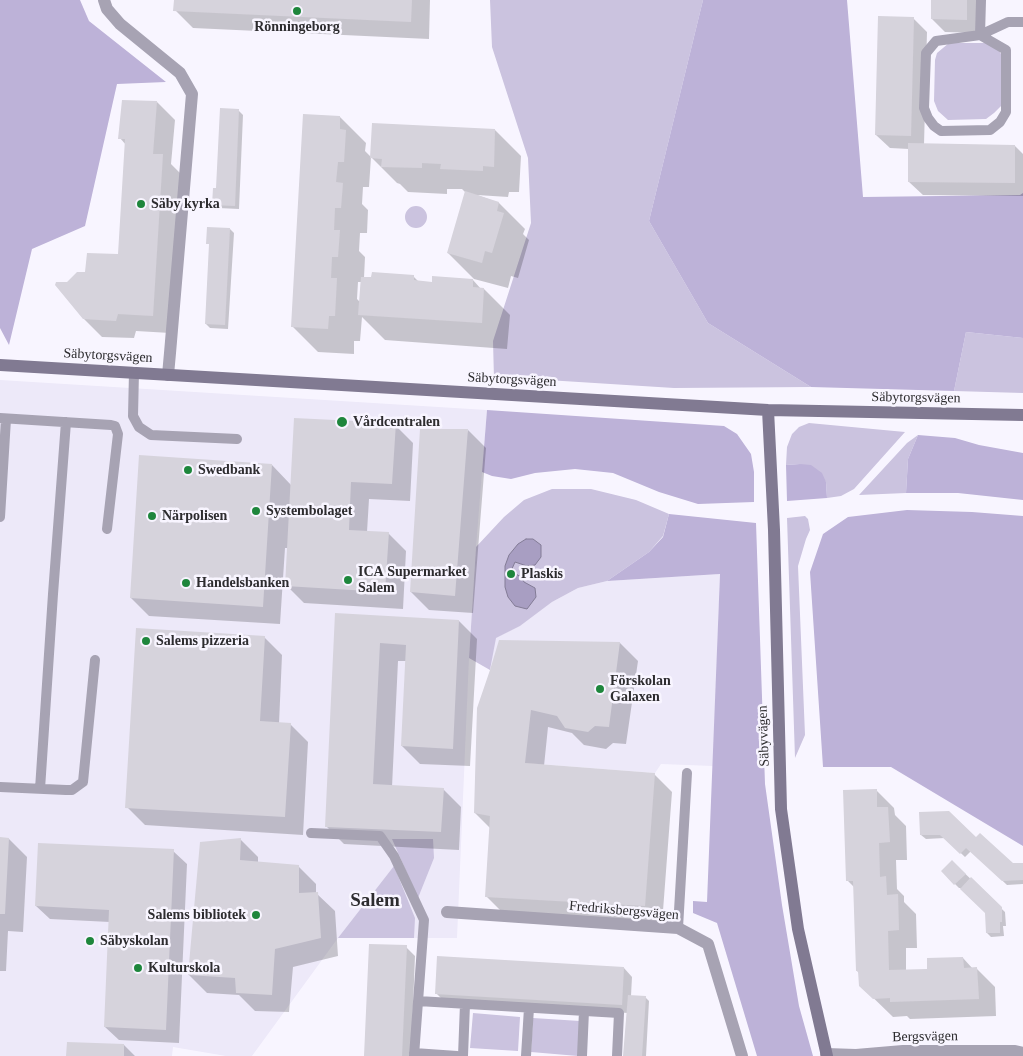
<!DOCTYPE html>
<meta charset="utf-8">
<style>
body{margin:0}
canvas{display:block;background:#f8f5ff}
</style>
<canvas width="1023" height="1056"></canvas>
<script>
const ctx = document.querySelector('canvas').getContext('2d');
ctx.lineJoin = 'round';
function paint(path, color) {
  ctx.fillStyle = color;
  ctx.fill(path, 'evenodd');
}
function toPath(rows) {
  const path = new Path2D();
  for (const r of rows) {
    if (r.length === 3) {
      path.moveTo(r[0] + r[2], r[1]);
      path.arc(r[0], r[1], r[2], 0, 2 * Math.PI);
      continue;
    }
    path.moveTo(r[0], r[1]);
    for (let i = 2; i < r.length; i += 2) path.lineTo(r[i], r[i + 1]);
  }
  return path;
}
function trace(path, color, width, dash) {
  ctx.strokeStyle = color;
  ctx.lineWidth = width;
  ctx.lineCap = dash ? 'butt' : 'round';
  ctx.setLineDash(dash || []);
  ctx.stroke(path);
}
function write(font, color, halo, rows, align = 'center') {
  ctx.font = font + ' "Times New Roman",serif';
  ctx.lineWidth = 5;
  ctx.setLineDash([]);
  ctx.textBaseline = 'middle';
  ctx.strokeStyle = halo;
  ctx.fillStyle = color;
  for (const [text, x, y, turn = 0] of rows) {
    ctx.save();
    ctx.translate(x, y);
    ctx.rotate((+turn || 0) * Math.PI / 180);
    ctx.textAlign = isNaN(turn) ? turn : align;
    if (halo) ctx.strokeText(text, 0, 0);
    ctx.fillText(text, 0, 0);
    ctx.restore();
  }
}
paint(toPath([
 [0,380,487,410,476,547,469,658,457,938,338,938,252,1056,226,1056,173,1047,172,1056,0,1056],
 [720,574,713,766,661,764,655,773,525,763,490,670,495,638,520,626,552,602,578,588,607,581]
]), '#ede9f9');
paint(toPath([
 [490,0,703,0,649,221,708,323,811,387,674,388,547,380,494,379,493,341,531,223,528,158,492,47],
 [949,43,989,43,997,47,1004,59,1003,104,994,113,986,119,948,120,938,111,934,101,935,60,937,53],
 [416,217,11],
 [966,332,1023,338,1023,393,954,391],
 [809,423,905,432,854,489,841,496,827,498,826,482,800,464,786,465,787,447,792,434,799,427],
 [918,435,908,459,906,493,859,495,907,443],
 [552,489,591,489,636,500,669,514,663,536,649,552,607,581,578,588,552,602,520,626,496,638,490,670,469,658,476,547,504,517,524,500],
 [805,516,808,519,810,530,806,539,798,566,805,735,795,758,787,518],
 [392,839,433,839,434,858,418,898],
 [394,866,415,918,414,938,338,938],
 [473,1013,520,1017,518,1051,470,1048],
 [533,1018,580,1021,578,1056,531,1052]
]), '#cbc3df');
paint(toPath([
 [0,0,80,0,89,21,166,82,117,84,85,226,32,249,9,345,0,328],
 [703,0,847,0,863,197,1020,195,1023,193,1023,338,966,332,954,391,811,387,708,323,649,221],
 [487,410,724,426,737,434,751,454,754,472,754,502,698,504,659,492,613,473,575,469,535,473,511,479,492,476,482,472],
 [918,435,955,438,979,445,1023,453,1023,500,958,493,906,493,908,459],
 [800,464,811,465,822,473,826,482,827,498,787,501,786,465],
 [907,510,972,512,1023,516,1023,846,891,767,823,767,810,572,823,534,848,517],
 [669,514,756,523,765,784,782,905,799,1006,813,1056,757,1056,717,923,693,913,693,901,707,902,720,574,607,581,649,552,663,537]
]), '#bdb2d8');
const water = toPath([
 [526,539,533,539,541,545,541,557,535,565,527,566,515,562,511,571,521,577,524,582,535,588,536,597,527,609,515,606,508,597,505,587,505,566,509,555,518,544,526,539]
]);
paint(water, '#a89ec2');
trace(water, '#837c96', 1);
paint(toPath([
 [175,0,430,0,429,39,193,28,175,10],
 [932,0,981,0,980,33,945,32,932,19],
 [913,18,927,32,924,145,1015,146,1023,154,1023,196,923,195,909,182,909,149,890,148,876,135],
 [157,102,175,120,171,164,180,173,170,333,136,331,134,338,102,337,84,319,67,284,119,256,126,145,120,138],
 [221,110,239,111,243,115,239,209,218,208,214,204,218,189],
 [340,117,366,143,365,151,371,157,495,130,521,156,519,192,509,192,508,197,477,195,499,203,525,229,523,234,529,240,518,278,511,276,508,288,474,279,448,253,466,193,462,189,447,189,447,194,408,192,400,184,397,183,371,157,369,187,363,187,362,204,368,210,367,233,360,233,359,251,365,257,364,278,413,276,419,282,433,283,473,280,481,289,484,289,510,315,507,349,385,340,362,317,360,341,354,341,354,354,318,352,292,326],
 [358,282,361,282,360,302,357,299],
 [230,229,234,233,228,329,210,328,206,324,211,246,208,243],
 [395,425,413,443,410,501,369,499,367,532,388,533,406,551,403,609,304,603,286,585,288,548,285,548,280,624,149,616,131,598,272,465,291,485],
 [468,430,486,448,473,613,429,610,411,592],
 [336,614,459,621,477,639,470,766,420,764,402,746,406,661,398,661,392,787,443,789,461,807,459,850,344,844,326,826],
 [264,637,282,655,279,724,290,724,308,742,303,835,145,825,127,807],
 [620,643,638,661,626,744,613,743,606,749,584,745,572,733,548,727,544,766,654,774,672,792,662,924,504,914,486,896,491,829,475,813,478,708],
 [876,790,894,808,895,815,906,826,907,860,896,860,897,889,904,896,904,902,916,914,917,948,906,948,906,971,928,970,963,958,973,969,977,969,995,987,996,1016,910,1019,907,1016,893,1017,860,985,860,974,857,971,854,887,848,881],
 [921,813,1013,865,1023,864,1023,884,1007,885,971,851,965,857,945,838,926,839,921,835],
 [0,838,9,839,27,857,23,932,8,931,6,971,0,971],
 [240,839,258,857,258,863,298,866,316,884,316,893,335,911,338,956,293,967,289,1012,255,1011,239,995,207,993,189,975],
 [173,851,187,864,179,1043,119,1040,105,1027,110,922,50,919,36,906],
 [952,861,1005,912,1006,926,1003,926,1004,936,991,937,987,933,987,913,960,888,959,888,942,871],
 [406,947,415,956,411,1056,365,1056],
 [624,968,632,977,631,996,645,997,649,1001,646,1056,625,1056,628,1013,445,1002,436,993],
 [124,1045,135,1056,67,1056]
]), '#0003');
paint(toPath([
 [174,0,412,0,411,22,173,11],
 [931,0,967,0,967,20,931,19],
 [878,16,914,17,911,136,875,135],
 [122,100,157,101,153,154,163,154,153,316,118,314,116,321,83,319,55,285,56,282,67,282,77,272,85,272,87,253,118,254,125,139,118,139],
 [220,108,239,109,235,206,212,205,213,188,216,188],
 [303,114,340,116,340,129,346,130,344,162,338,162,336,182,343,183,341,208,335,208,334,230,340,230,338,257,332,257,331,278,337,278,335,316,329,316,328,329,291,327],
 [372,123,495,129,494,167,483,166,483,171,440,169,441,164,422,163,422,168,381,167,382,159,370,158],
 [908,143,1015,145,1015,183,908,182],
 [465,191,499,202,497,211,504,213,492,253,485,251,482,263,447,253],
 [207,227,230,228,225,325,205,324,209,244,206,244],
 [372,272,414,275,414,280,432,282,432,276,473,279,473,287,484,288,482,323,358,315,361,277,371,277],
 [294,418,396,423,392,484,351,482,349,530,389,532,385,592,285,586],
 [420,429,468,429,455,596,410,592],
 [139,455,272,464,263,607,130,598],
 [335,613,459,620,453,749,401,746,406,645,380,643,373,784,444,788,441,832,325,827],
 [136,628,265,636,260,721,291,723,285,817,125,808],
 [499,640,620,642,609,727,595,726,588,732,565,728,557,716,531,710,525,763,655,773,645,906,485,897,490,816,474,813,477,708,490,670],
 [877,789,877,807,888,807,890,842,879,843,880,877,886,876,887,895,898,894,899,930,888,931,889,970,927,969,927,958,963,957,964,968,977,967,979,999,890,1002,890,998,873,999,859,986,858,971,856,971,853,881,846,881,843,790],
 [949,811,976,837,980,833,1013,863,1023,863,1023,880,1002,881,966,848,960,854,940,835,920,835,919,812],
 [0,837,9,838,5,914,0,914],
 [241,838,240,860,299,865,299,893,318,892,321,938,275,949,272,995,236,993,235,978,188,975,200,842],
 [38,843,174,849,166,1030,104,1027,109,910,35,906],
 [952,860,966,874,954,885,941,871],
 [971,877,1002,907,1002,922,1000,922,1000,933,986,933,985,913,960,889],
 [369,944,407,945,402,1056,364,1056],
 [437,956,624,967,622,1005,435,994],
 [628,995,646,996,642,1056,623,1056],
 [67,1042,124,1044,124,1056,66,1056]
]), '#d6d3dc');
trace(toPath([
 [980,35,1006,50,1006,112,1000,122,990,130,941,131,934,126,928,118,924,108,926,53,936,41,980,35,1008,22,1023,22],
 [980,35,981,0],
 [134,372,133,416,139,427,151,435,237,439],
 [0,418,111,425,115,426,118,434,107,529],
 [0,517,6,419],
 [0,787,66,790,72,790,83,782,95,660],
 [40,789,53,594,66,422],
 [311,833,380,836,394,856,424,920,414,1056],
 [678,928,687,773],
 [418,1001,619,1013,617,1056],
 [414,1053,457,1056],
 [463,1056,465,1004],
 [526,1056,529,1008],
 [582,1056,584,1011]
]), '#a7a3b3', 10);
trace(toPath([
 [104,0,107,9,120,24,180,73,192,94,170,353,168,375],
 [447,912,678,928,708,944,742,1056],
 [826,1054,856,1055,903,1051,1015,1051,1023,1053]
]), '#a7a3b3', 12);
trace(toPath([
 [0,365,768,410,1023,415],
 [768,410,774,530,781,809,798,929,827,1056]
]), '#817a92', 12);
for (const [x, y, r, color] of [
 [297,11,5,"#1e863c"],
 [141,204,5,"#1e863c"],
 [342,422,6,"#1e863c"],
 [188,470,5,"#1e863c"],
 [256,511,5,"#1e863c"],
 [152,516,5,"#1e863c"],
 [511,574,5,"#1e863c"],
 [348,580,5,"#1e863c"],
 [186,583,5,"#1e863c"],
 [146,641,5,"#1e863c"],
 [600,689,5,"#1e863c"],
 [256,915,5,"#1e863c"],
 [90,941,5,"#1e863c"],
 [138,968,5,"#1e863c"]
]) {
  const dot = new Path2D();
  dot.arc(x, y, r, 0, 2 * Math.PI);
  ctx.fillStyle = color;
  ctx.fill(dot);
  trace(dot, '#f8f5ff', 2);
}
write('bold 14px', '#2d2c2f', '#f8f5ff', [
 ["Rönningeborg",297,27,"center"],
 ["Säby kyrka",151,204],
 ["Vårdcentralen",353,422],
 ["Swedbank",198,470],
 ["Systembolaget",266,511],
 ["Närpolisen",162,516],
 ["ICA Supermarket",358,572],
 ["Salem",358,588],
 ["Plaskis",521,574],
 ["Handelsbanken",196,583],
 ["Salems pizzeria",156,641],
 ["Förskolan",610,681],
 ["Galaxen",610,697],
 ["Salems bibliotek",246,915,"right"],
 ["Säbyskolan",100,941],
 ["Kulturskola",148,968]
], 'left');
write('14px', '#2d2c2f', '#f8f5ff', [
 ["Säbytorgsvägen",108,356,3],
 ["Säbytorgsvägen",512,380,3],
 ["Säbytorgsvägen",916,398,1],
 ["Säbyvägen",764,736,-92],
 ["Fredriksbergsvägen",624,911,5],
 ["Bergsvägen",925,1037,-1]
]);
write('bold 19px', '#2d2c2f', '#f8f5ff', [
 ["Salem",375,901]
]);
</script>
